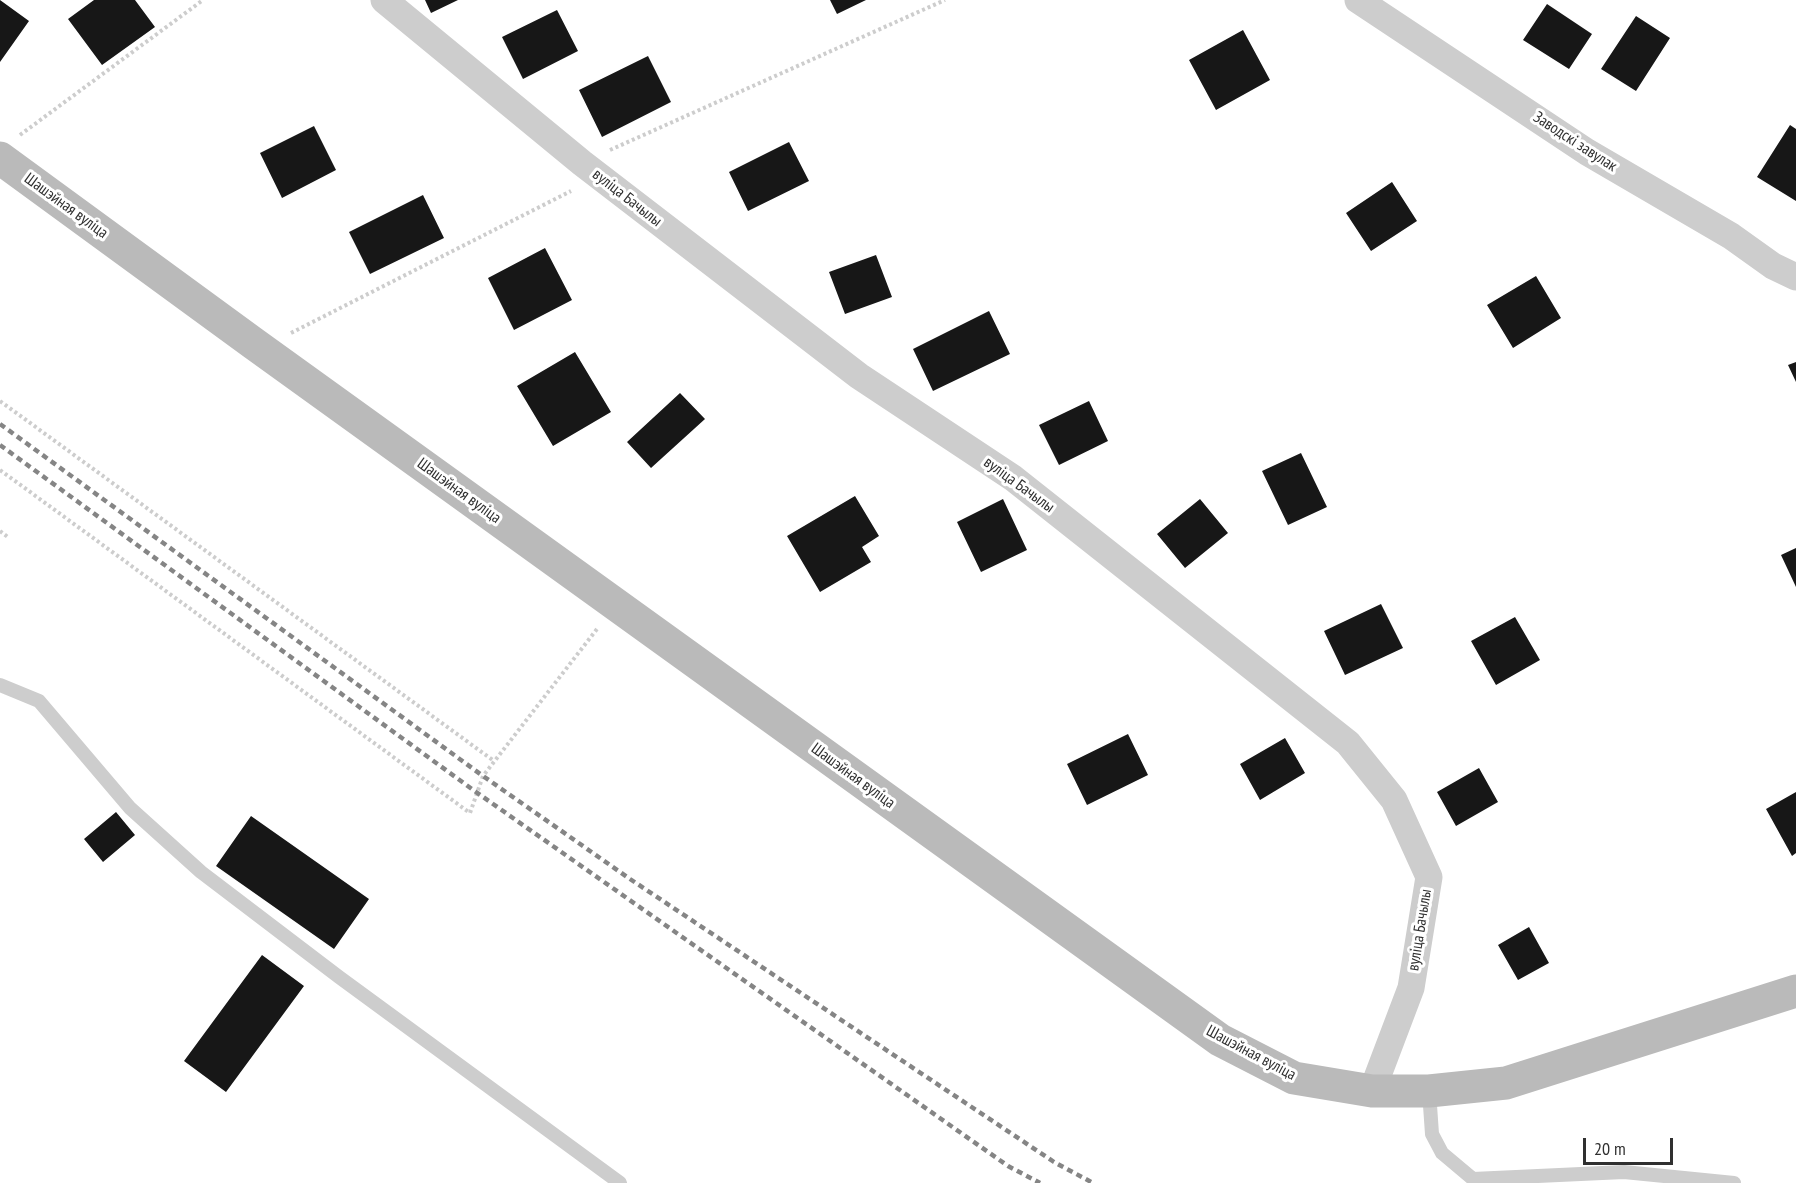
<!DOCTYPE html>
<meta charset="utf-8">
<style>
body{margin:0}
#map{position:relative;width:1796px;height:1183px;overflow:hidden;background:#fff;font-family:"PT Sans Narrow",sans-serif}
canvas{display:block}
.scale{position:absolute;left:1583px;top:1138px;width:90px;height:27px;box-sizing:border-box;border:3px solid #303030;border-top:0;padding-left:8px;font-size:18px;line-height:21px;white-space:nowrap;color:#303030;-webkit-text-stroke:4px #fff;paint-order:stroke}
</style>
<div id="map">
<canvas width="1796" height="1183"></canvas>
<div class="scale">20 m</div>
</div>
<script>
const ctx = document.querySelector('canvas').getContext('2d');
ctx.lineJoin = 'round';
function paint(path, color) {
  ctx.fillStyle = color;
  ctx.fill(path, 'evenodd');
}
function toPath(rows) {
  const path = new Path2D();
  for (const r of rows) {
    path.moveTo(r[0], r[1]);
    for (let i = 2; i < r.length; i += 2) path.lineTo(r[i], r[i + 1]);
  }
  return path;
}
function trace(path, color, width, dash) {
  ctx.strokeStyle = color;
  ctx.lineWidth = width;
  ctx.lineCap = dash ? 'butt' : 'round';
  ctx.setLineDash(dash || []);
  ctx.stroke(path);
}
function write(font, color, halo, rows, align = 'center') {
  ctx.font = font + ' "PT Sans Narrow",sans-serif';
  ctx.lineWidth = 6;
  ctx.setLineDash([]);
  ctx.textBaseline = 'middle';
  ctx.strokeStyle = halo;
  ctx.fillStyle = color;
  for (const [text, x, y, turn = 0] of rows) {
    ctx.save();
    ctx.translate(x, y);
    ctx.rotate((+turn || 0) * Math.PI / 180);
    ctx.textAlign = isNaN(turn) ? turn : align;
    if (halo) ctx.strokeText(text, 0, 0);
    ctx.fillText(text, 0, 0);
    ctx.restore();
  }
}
paint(toPath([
 [0,0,29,21,0,62],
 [94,0,135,0,155,27,102,65,68,19],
 [425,0,458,0,431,13],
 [830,0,866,0,837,14],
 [1547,4,1592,34,1569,69,1523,40],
 [557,10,578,51,523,79,502,37],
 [1636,16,1670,38,1636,91,1601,69],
 [1243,30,1270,80,1216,110,1189,60],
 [648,56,671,102,602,137,579,90],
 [1790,125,1796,129,1796,201,1757,177],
 [314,126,336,170,282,198,260,153],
 [789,142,809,181,748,211,729,172],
 [1392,182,1417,221,1371,251,1346,213],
 [423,195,444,238,370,274,349,232],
 [545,248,572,300,514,330,488,278],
 [876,255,892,297,845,314,829,272],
 [1536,276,1561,318,1513,348,1487,305],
 [989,311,1010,354,933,391,913,349],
 [575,352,611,412,553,446,517,386],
 [1796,362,1796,382,1788,365],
 [680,393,705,419,651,468,627,442],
 [1089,401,1108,441,1059,465,1039,425],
 [1301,453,1327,507,1288,525,1262,471],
 [855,496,879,536,862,547,871,562,820,592,787,536],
 [1003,499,1027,550,981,572,957,522],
 [1200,499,1228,533,1185,568,1157,534],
 [1796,548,1796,587,1781,555],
 [1381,604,1403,648,1345,675,1324,631],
 [1515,617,1540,660,1496,685,1471,641],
 [1128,734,1148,775,1087,805,1067,764],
 [1285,738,1305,773,1260,800,1240,764],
 [1479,768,1498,802,1456,826,1437,792],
 [1796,792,1796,853,1792,856,1766,809],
 [116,812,135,835,103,862,84,839],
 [251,816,369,899,334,949,216,866],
 [1529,927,1549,963,1518,980,1498,945],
 [262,955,304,986,226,1092,184,1061]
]), '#171717');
trace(toPath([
 [20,135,203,0],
 [610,150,945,0],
 [291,333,571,191],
 [0,401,494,761],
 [0,470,470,813,483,776,597,629],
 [0,531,9,538]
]), '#cdcdcd', 4, [3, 3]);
trace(toPath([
 [0,685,39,701,130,808,201,872,339,977,620,1183],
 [1429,1091,1432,1134,1442,1153,1473,1179,1624,1172,1734,1183]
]), '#cdcdcd', 14);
trace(toPath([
 [384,0,582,163,859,376,1013,478,1348,743,1394,800,1429,877,1411,988,1372,1091],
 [1358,0,1587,152,1731,236,1773,266,1796,277]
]), '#cdcdcd', 27);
trace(toPath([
 [0,158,253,343,1220,1040,1294,1078,1372,1091,1429,1091,1506,1083,1796,991]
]), '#bababa', 33);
trace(toPath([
 [0,424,483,776,630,879,1054,1162,1093,1183],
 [0,445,476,792,1008,1166,1040,1183]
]), '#858585', 4.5, [6, 4.5]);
write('16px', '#303030', '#fff', [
 ["Заводскі завулак",1575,142,33],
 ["вуліца Бачылы",627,198,38],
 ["Шашэйная вуліца",66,206,36],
 ["вуліца Бачылы",1019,485,36],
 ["Шашэйная вуліца",459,491,36],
 ["Шашэйная вуліца",853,776,36],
 ["вуліца Бачылы",1420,930,-81],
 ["Шашэйная вуліца",1251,1053,28]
]);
</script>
